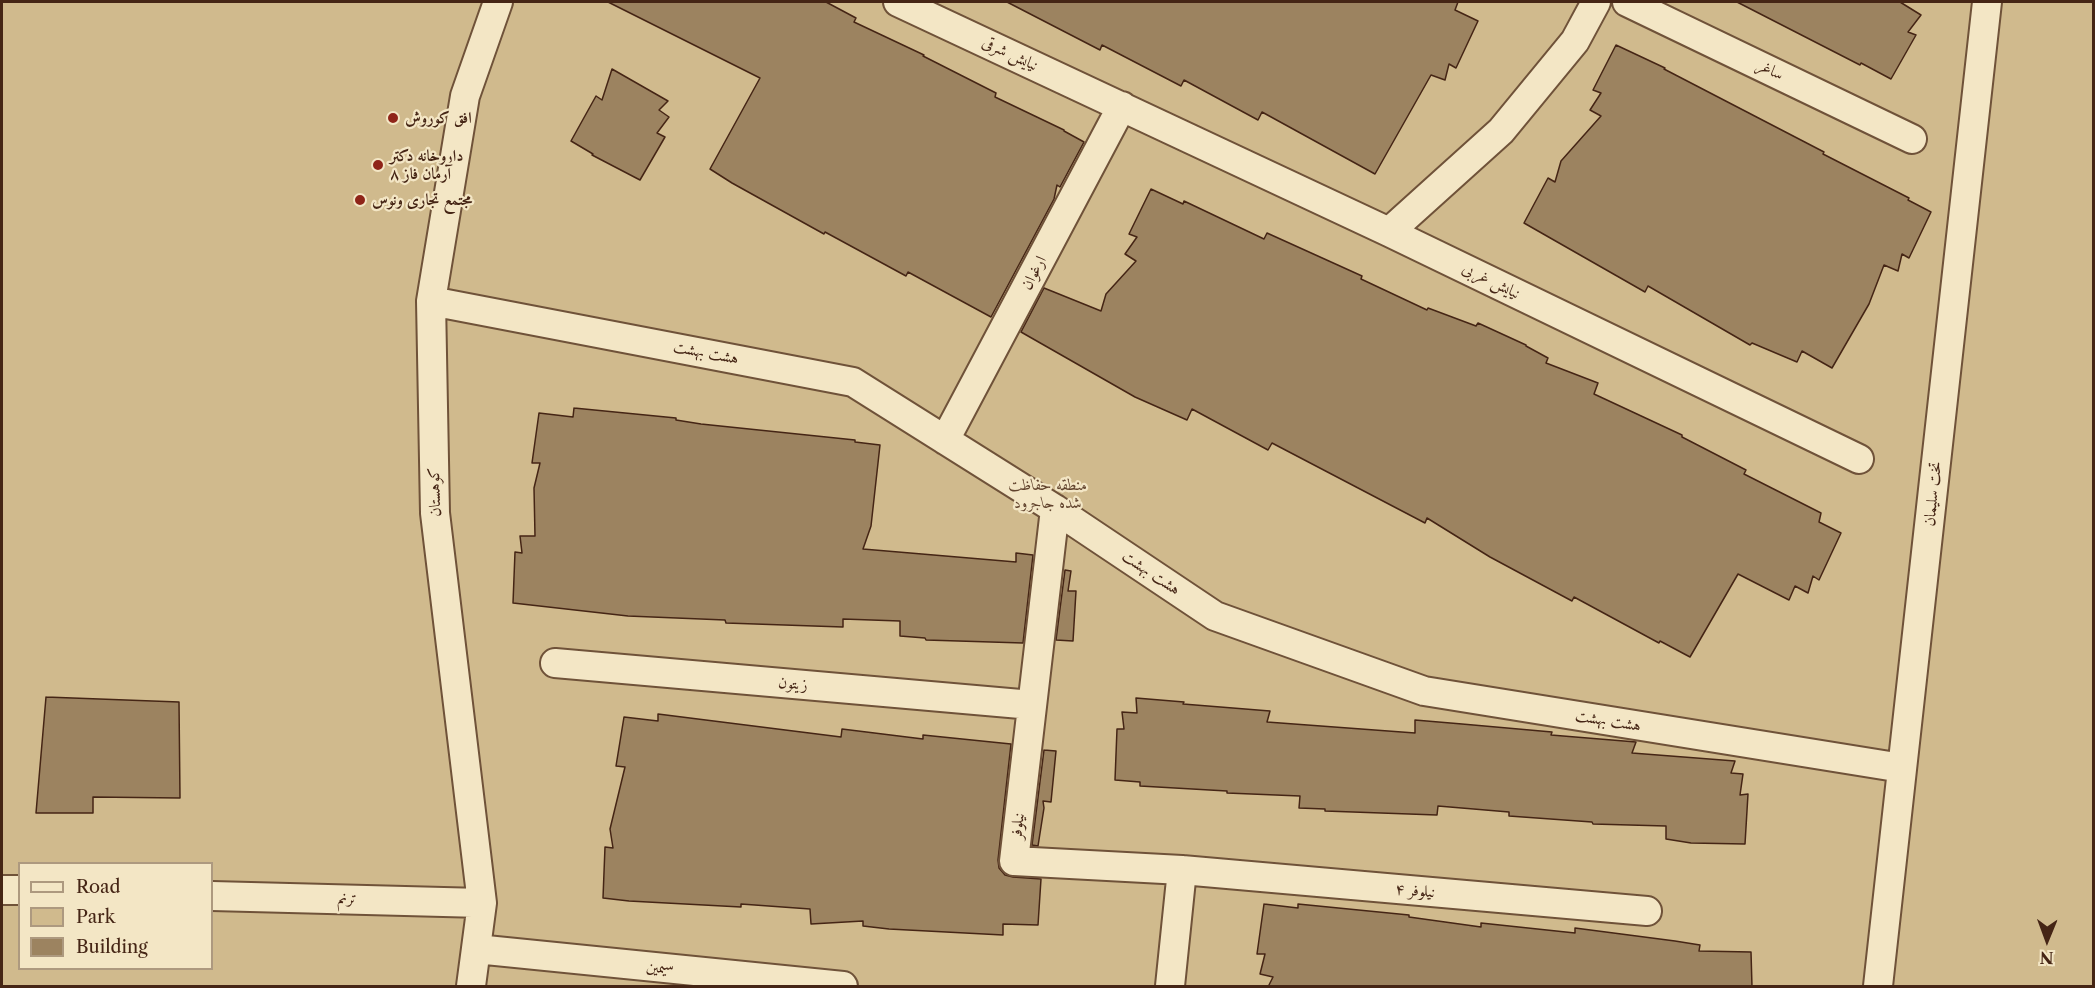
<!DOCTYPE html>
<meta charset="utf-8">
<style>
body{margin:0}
#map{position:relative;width:2095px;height:988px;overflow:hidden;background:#edd9a6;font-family:"Libre Caslon Text",serif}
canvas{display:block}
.frame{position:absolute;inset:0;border:3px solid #452515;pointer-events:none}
.legend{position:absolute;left:18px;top:862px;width:195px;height:108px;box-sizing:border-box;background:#f3e6c5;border:2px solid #ad997f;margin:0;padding:8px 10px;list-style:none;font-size:18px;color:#452515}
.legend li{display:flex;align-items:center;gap:12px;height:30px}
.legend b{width:30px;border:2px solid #ad997f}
.north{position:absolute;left:2017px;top:910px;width:60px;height:60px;-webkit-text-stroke:4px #f3e6c5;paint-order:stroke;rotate:181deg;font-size:16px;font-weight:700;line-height:24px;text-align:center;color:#452515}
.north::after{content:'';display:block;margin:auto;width:21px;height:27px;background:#452515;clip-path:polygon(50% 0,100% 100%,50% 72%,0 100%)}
</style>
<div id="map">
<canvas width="2095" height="988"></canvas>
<div class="frame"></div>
<ul class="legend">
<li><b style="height:8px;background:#f3e6c5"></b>Road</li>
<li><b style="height:16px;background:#d0ba8d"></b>Park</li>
<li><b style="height:16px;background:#9c8360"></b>Building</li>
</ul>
<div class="north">N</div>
</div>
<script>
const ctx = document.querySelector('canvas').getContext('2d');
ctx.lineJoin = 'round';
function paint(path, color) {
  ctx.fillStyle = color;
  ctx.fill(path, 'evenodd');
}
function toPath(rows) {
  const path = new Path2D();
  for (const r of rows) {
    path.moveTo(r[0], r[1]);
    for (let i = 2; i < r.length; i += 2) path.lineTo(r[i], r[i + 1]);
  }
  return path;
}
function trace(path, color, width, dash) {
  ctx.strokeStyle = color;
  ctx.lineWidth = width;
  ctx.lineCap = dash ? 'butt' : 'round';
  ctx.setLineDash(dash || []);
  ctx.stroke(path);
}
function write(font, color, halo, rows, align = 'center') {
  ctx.font = font + ' "Libre Caslon Text",Amiri,serif';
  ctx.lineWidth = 4.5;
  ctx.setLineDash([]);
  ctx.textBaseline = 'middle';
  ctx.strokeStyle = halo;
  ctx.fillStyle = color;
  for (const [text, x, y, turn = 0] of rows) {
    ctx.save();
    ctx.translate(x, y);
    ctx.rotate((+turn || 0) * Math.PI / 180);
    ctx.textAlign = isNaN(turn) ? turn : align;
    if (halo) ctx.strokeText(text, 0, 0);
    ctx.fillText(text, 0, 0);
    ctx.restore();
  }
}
paint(toPath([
 [2,2,2093,2,2093,986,2,986],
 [20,864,212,864,212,968,20,968]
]), '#d0ba8d');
const building = toPath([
 [608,2,826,2,856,18,854,22,924,55,923,56,996,93,995,97,1064,130,1064,131,1084,142,1060,187,1057,185,1054,199,991,317,908,272,906,276,825,232,824,234,732,183,710,169,760,78,608,2],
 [1007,2,1458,2,1455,10,1478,21,1456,68,1449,64,1445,80,1431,75,1375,174,1262,112,1258,120,1184,80,1181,86,1102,45,1100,50,1007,2],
 [1737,2,1900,2,1921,15,1908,32,1916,35,1891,79,1861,63,1860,65,1737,2],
 [1616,45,1665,68,1664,69,1824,152,1823,154,1909,198,1908,200,1931,212,1909,258,1902,254,1898,271,1884,265,1869,304,1832,368,1802,351,1797,362,1752,343,1750,345,1648,286,1645,292,1524,223,1548,178,1555,182,1561,161,1601,116,1590,110,1601,93,1593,90,1616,45],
 [612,69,668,101,659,110,669,117,657,133,665,137,640,180,592,155,593,154,571,141,596,96,602,100,612,69],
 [1151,189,1183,204,1184,201,1264,239,1267,233,1362,276,1361,279,1427,310,1428,308,1476,326,1478,323,1526,345,1526,346,1548,358,1546,363,1598,383,1594,394,1682,435,1682,437,1746,470,1744,474,1821,513,1819,522,1841,533,1819,580,1813,576,1808,593,1795,586,1789,600,1738,574,1690,657,1660,641,1659,643,1574,597,1572,601,1490,557,1427,518,1425,523,1272,443,1268,450,1192,409,1187,420,1135,397,1021,332,1044,288,1101,311,1106,294,1136,261,1125,254,1137,237,1129,234,1151,189],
 [574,408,676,418,676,420,701,424,855,440,855,442,880,445,871,526,863,549,1016,562,1016,553,1033,555,1023,643,926,640,925,638,900,636,900,621,843,619,843,627,726,623,725,620,628,616,513,603,515,552,522,553,520,536,535,536,534,488,540,463,532,463,539,413,573,417,574,408],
 [1065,570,1071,571,1068,591,1076,591,1073,641,1056,640,1065,570],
 [46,697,179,702,180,798,93,797,93,813,36,813,46,697],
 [1136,698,1184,702,1183,704,1270,711,1267,722,1415,733,1415,720,1462,724,1552,732,1551,735,1636,742,1632,753,1735,761,1731,773,1743,774,1740,795,1748,794,1745,844,1691,843,1666,839,1666,826,1593,824,1592,822,1509,816,1509,812,1438,806,1437,815,1325,811,1325,809,1299,808,1300,796,1227,793,1227,791,1140,786,1140,782,1115,780,1117,729,1124,729,1122,712,1137,713,1136,698],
 [658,714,841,737,842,729,923,739,923,735,1011,744,998,860,999,868,1005,875,1013,877,1041,879,1038,925,1003,924,1003,935,889,929,863,926,863,921,811,924,810,909,741,904,741,907,629,901,603,898,605,847,613,848,610,829,625,767,616,766,624,717,658,721,658,714],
 [1044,750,1056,751,1051,802,1043,801,1044,808,1038,846,1032,845,1044,750],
 [1264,904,1298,908,1298,904,1409,915,1409,917,1481,927,1481,923,1575,933,1575,928,1675,941,1700,945,1699,951,1751,952,1752,987,1268,987,1273,977,1260,974,1265,954,1257,954,1264,904]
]);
paint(building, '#9c8360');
trace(building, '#452515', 1.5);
const street = toPath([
 [898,2,1389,232,1859,459],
 [1627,2,1912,139],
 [1389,232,1501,131,1575,41,1596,2],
 [431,301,853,382,1055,509,1215,616,1424,691,1902,768],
 [945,440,1122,106],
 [1055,509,1014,861,1182,870,1647,911],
 [555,663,1032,705],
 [2,890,20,890],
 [212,896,482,903],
 [476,949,843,986],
 [471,986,482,903,435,513,431,301,465,96,498,2],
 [1170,986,1182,870],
 [1878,986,1987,2]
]);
trace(street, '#6f5239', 32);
trace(street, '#f3e6c5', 28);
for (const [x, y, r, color] of [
 [393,118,6,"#8f2418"],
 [378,165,6,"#8f2418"],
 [360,200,6,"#8f2418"]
]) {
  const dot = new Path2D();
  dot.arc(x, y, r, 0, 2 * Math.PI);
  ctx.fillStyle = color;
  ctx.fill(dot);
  trace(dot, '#f3e6c5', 2);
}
write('16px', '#452515', '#f3e6c5', [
 ["نیایش شرقی",1010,54,25],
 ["ساغر",1770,70,26],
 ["ارغوان",1034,273,-62],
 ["نیایش غربی",1491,281,26],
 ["هشت بهشت",706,353,11],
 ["کوهستان",435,492,-92],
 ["تخت سلیمان",1933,494,-84],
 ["هشت بهشت",1151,573,34],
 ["زیتون",793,684,5],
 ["هشت بهشت",1608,721,9],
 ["نیلوفر",1018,826,-84],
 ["نیلوفر ۴",1415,891,5],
 ["ترنم",347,899,2],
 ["سیمین",660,968,6]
]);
write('bold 16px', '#452515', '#f3e6c5', [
 ["افق کوروش",405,118],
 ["داروخانه دکتر",390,156],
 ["آرمان فاز ۸",390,174],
 ["مجتمع تجاری ونوس",372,200]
], 'left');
write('italic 16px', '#61432d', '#f3e6c5', [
 ["منطقه حفاظت",1048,485],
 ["شده جاجرود",1048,503]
]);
</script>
